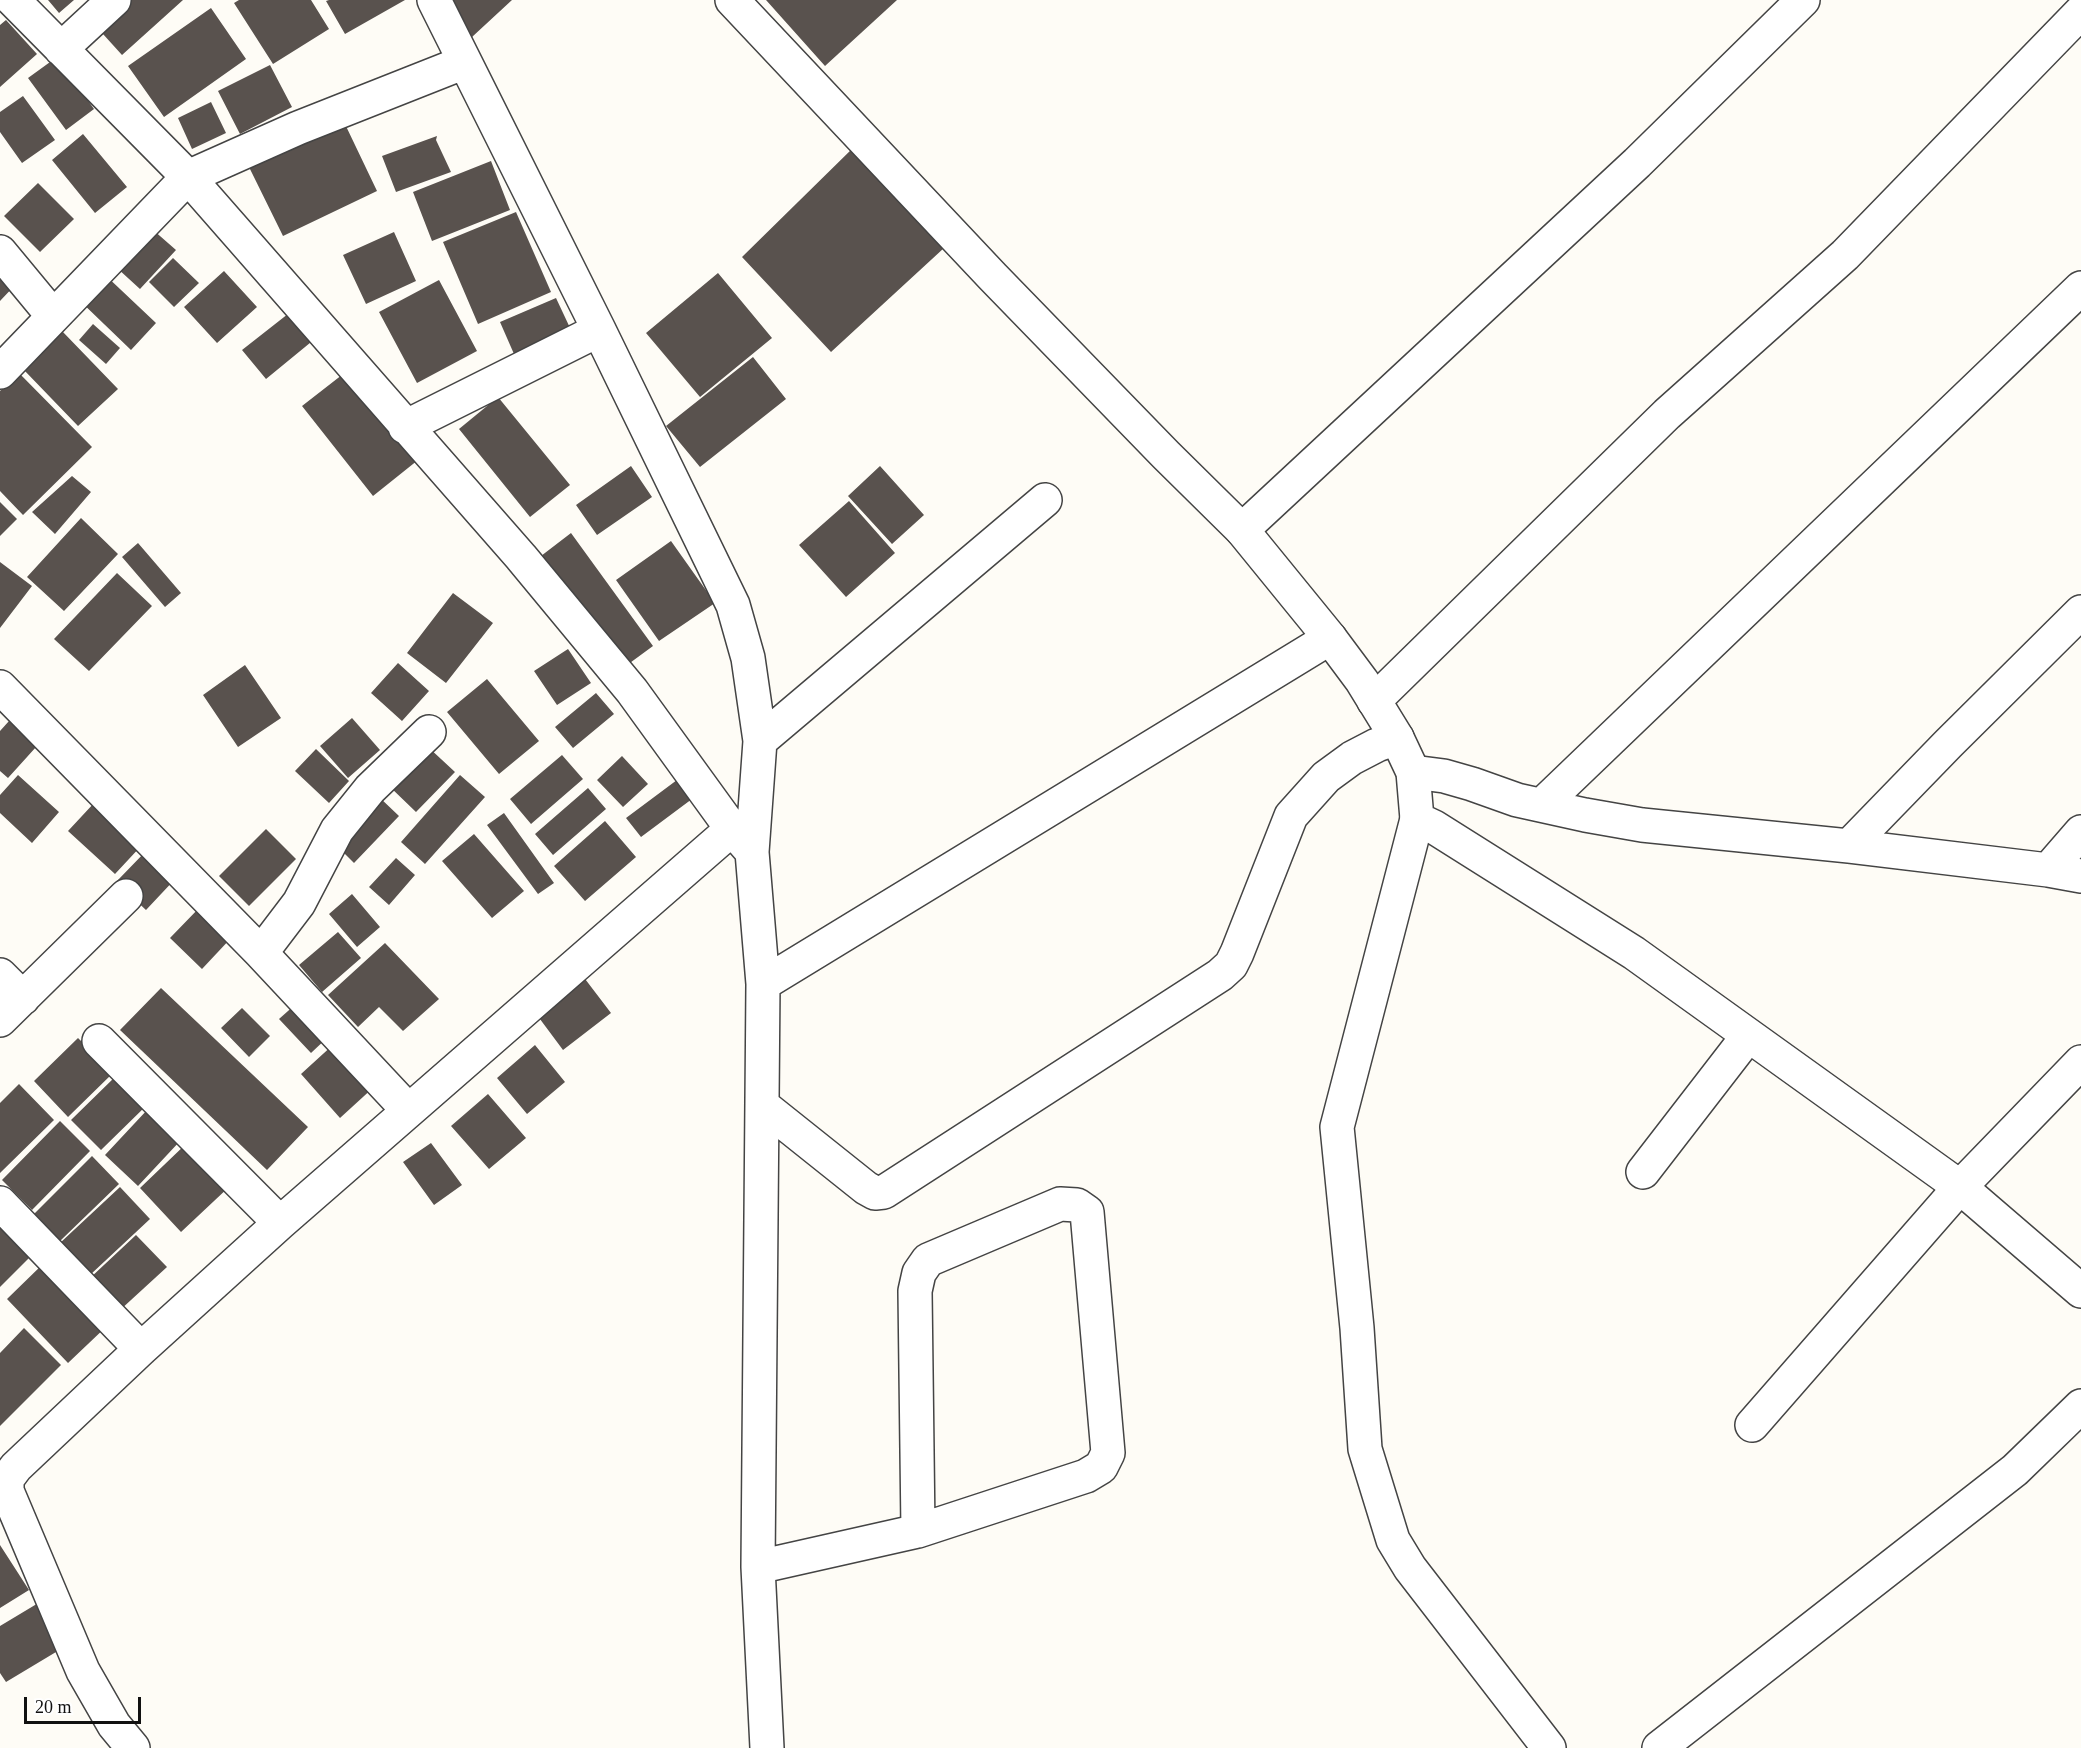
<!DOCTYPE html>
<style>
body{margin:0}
#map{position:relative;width:2081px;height:1748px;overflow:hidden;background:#fefcf6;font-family:Georgia,serif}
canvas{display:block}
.scale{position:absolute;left:24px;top:1697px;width:117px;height:27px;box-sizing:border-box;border:3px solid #111;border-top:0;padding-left:8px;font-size:18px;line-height:21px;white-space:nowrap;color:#111;-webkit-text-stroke:4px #fff;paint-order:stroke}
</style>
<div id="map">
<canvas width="2081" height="1748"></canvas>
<div class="scale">20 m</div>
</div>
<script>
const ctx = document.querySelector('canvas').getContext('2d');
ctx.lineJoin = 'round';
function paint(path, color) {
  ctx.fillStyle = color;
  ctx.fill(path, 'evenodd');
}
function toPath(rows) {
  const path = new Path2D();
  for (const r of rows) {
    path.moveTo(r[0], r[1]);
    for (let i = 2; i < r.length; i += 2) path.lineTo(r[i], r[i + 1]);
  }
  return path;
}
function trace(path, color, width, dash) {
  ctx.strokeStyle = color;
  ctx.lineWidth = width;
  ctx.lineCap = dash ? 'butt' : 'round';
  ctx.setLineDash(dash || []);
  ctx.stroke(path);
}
paint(toPath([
 [48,0,74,0,59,13],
 [119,0,183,0,122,55,93,23],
 [239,0,311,0,329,29,273,64,234,3],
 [329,0,405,0,345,34,326,1],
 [453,0,512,0,472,37],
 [766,0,897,0,825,66],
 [211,8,246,59,164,117,128,66],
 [6,20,37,54,0,87,0,25],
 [57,57,94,109,66,130,28,78],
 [270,65,292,107,240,134,218,91],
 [23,96,55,140,22,163,0,132,0,112],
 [211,102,226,133,192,149,178,118],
 [344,122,377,191,283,236,249,167],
 [83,134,127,187,95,213,52,160],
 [437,136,436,140,451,172,396,192,382,156],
 [855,146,944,248,831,352,742,257],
 [491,161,510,210,432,241,413,192],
 [38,183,74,219,40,252,4,216],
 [516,212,551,292,478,324,443,242],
 [152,229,176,250,140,289,117,268],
 [394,232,416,281,366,304,343,255],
 [173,258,199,283,174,307,149,282],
 [0,266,17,283,0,301],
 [224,271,257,307,217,343,184,307],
 [102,272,156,323,131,350,77,298],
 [718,273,772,338,700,397,646,333],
 [439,280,477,351,417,383,379,312],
 [556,298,571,330,514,354,500,322],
 [293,310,316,338,266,379,242,350],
 [93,324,120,348,106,364,79,340],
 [62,331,118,389,78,426,23,369],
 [753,357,786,399,700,467,666,426],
 [347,371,418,460,373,496,302,406],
 [18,372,92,447,23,515,0,491,0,391],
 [498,397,570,485,530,517,459,429],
 [631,466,652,497,597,535,576,505],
 [880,466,924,515,892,544,848,496],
 [72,476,91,492,55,534,32,512],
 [849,501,895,553,846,597,799,545],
 [0,502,17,519,0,536],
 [81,518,118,554,64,611,27,577],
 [571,533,653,646,623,668,541,556],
 [671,541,715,603,659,641,616,580],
 [138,543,181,593,165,607,122,557],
 [0,562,32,586,0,628],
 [117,573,152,606,89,671,54,639],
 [453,593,493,623,446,683,407,653],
 [568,649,591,683,557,705,534,671],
 [398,663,429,691,402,721,371,693],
 [245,665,281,718,238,747,203,695],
 [487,679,539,741,499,774,447,712],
 [596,693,614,714,573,748,555,727],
 [18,711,46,736,8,778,0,771,0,731],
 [352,718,380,750,348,778,320,746],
 [427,746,455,772,416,812,389,786],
 [316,749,349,781,329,803,295,771],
 [562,755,583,779,531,824,510,799],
 [622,756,648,784,623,807,597,780],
 [18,775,59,812,32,843,0,813,0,795],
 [460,775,485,797,425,864,401,842],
 [681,777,696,796,641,837,626,818],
 [588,788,606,809,553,855,535,834],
 [378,796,399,816,354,863,333,842],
 [95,802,142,845,115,874,68,831],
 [504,813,554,883,538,894,487,825],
 [605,821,636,857,585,901,554,866],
 [266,829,296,859,249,906,219,876],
 [474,834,524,891,492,918,442,861],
 [148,849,177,877,146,910,116,882],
 [396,858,415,875,389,905,369,887],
 [352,894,380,927,357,947,329,914],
 [200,907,232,937,202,969,170,938],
 [338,932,361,958,322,992,299,965],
 [385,943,439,999,403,1031,379,1007,358,1027,328,995],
 [579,971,611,1013,563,1050,531,1007],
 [161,988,308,1127,267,1170,120,1030],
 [297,1003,328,1037,311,1053,279,1019],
 [242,1008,270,1036,249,1057,221,1028],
 [78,1038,113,1073,68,1117,34,1081],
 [335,1043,375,1086,340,1118,301,1074],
 [535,1045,565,1082,527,1114,497,1078],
 [118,1074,148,1104,101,1150,71,1120],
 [19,1084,54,1120,0,1173,0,1103],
 [488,1094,526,1138,489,1169,451,1126],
 [148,1109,181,1140,138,1186,105,1155],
 [60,1121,90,1151,32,1210,2,1180],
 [188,1142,230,1186,181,1232,140,1188],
 [431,1143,462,1185,434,1205,403,1162],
 [92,1156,119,1184,60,1241,34,1214],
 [120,1187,150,1219,90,1275,60,1243],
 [0,1221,36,1251,0,1287],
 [136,1235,167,1267,119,1311,89,1279],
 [46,1261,108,1325,68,1363,7,1299],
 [24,1328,61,1365,0,1426,0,1353],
 [0,1545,29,1590,0,1608],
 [40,1602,66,1646,6,1682,0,1673,0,1626]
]), '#59524e');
const minor = toPath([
 [13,0,188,177,521,557,632,691,732,829,752,852],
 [434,0,599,330,733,605,748,658,760,741,752,852,763,984,758,1567,767,1748],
 [61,49,114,0],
 [0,252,53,316],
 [0,372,188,177,298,128,465,62],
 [405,427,599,330],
 [1242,530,1637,163,1803,0],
 [0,687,261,953,408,1110],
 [1374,701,1667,414,1845,255,2081,12],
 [760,741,1045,500],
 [1413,772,1444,776,1472,784,1517,800,1585,815,1642,825,1849,846,2048,870,2081,876],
 [1542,805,2081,288],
 [1417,819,1337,1127,1357,1328,1365,1449,1393,1540,1410,1568,1549,1748],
 [1849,846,1948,744,2081,612],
 [2048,870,2081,832],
 [261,953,299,903,337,830,370,789,429,732],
 [0,975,23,998],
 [763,984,1330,638],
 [0,1020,126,896],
 [99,1041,280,1223],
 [762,1105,866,1188,875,1193,884,1192,1220,975,1231,965,1237,953,1291,816,1326,777,1352,758,1377,745,1397,738],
 [1643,1172,1748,1036],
 [0,1203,141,1349],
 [1752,1425,1960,1187,2081,1062],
 [0,1482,7,1491,83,1671,114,1725,133,1748],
 [7,1491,7,1479,16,1467,141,1349,280,1223,732,829],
 [758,1567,918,1531,1086,1476,1101,1467,1108,1453,1087,1212,1077,1205,1060,1204,928,1260,919,1273,915,1291,918,1531],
 [1659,1748,2015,1470,2081,1406]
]);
const tertiary = toPath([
 [732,0,993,277,1166,455,1242,530,1330,638,1362,681,1397,738,1413,772,1417,819,1434,827,1634,953,1960,1187,2081,1291]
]);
trace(minor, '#444', 36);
trace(tertiary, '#444', 36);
trace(minor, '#fff', 33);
trace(tertiary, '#fff', 33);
</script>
